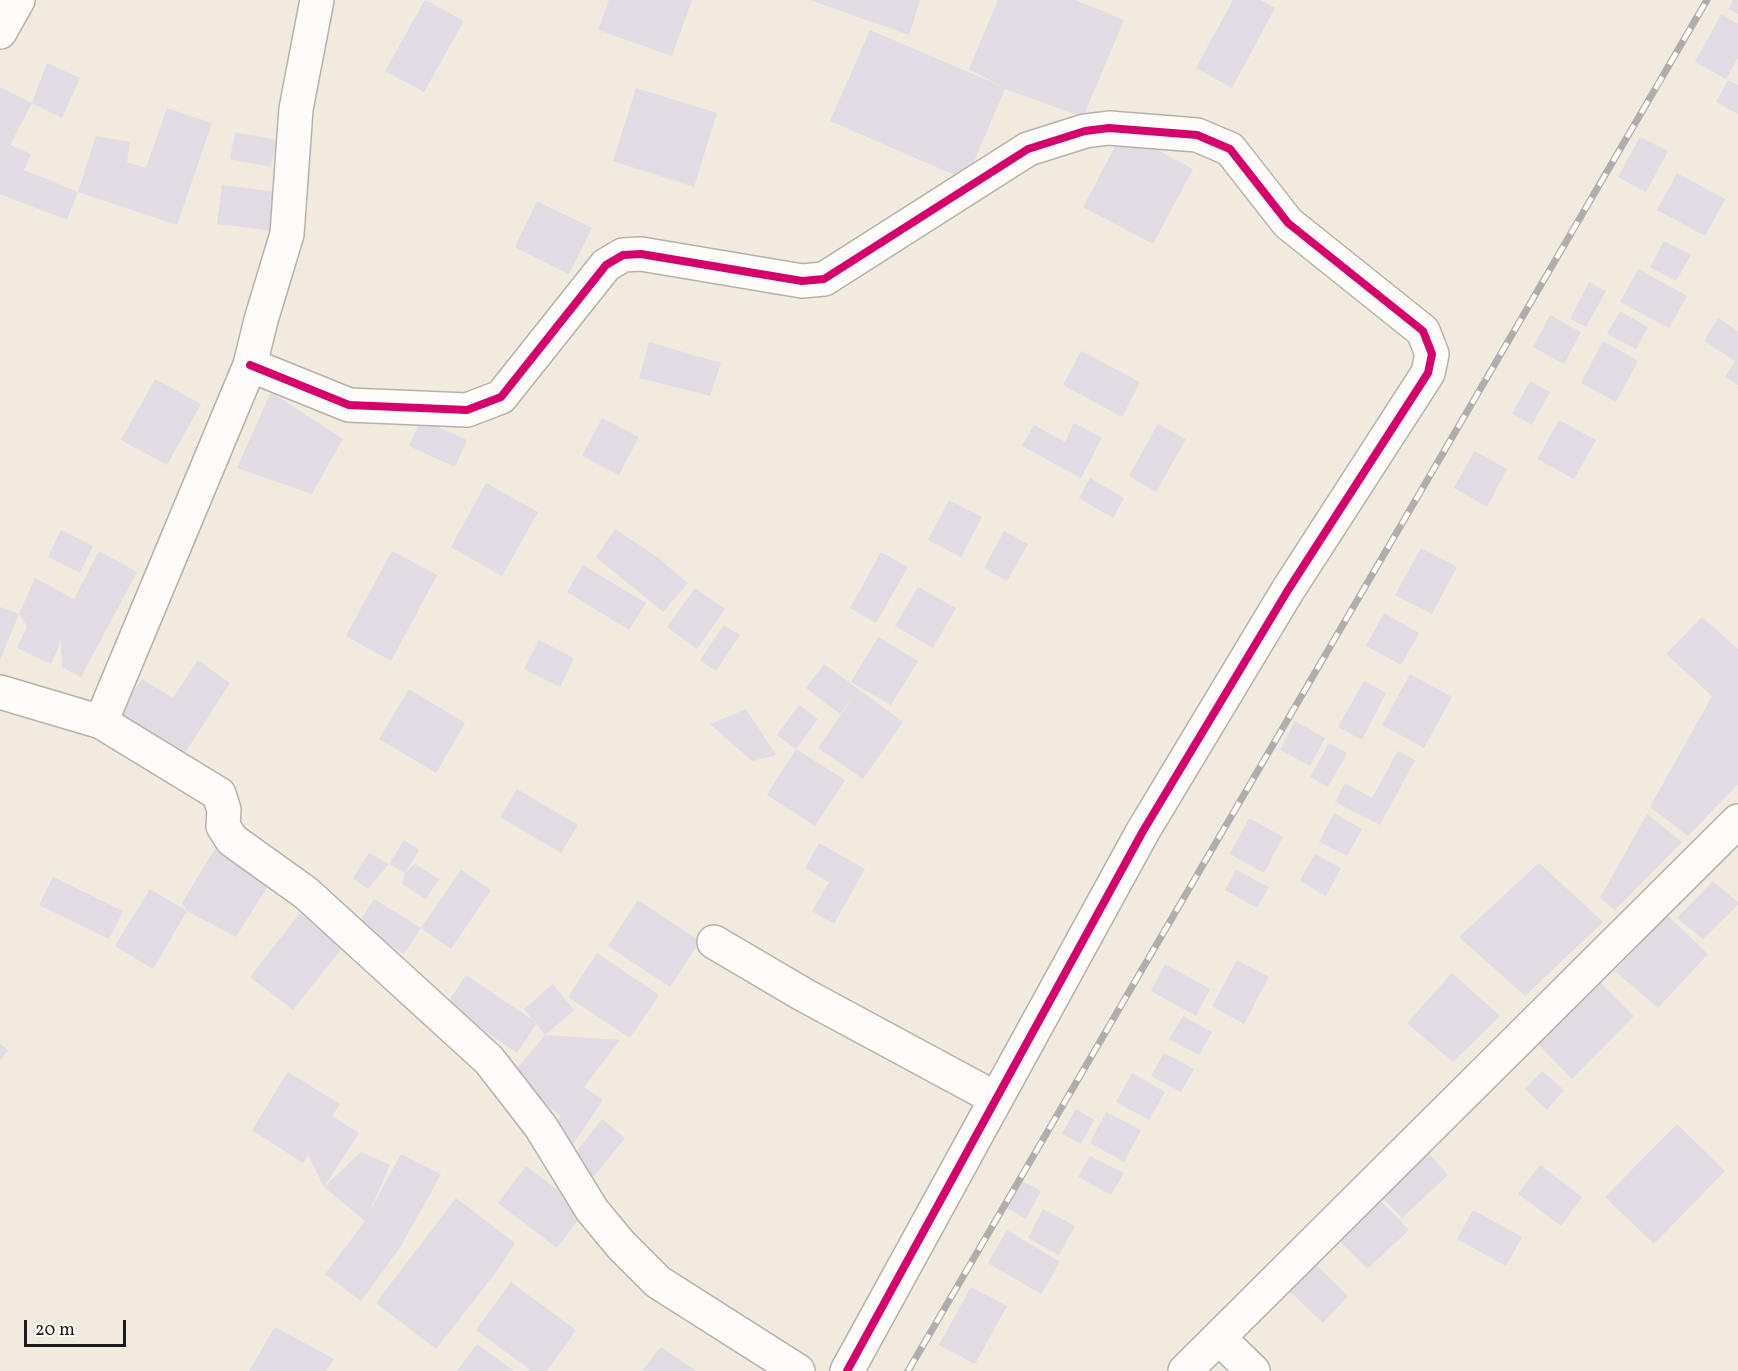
<!DOCTYPE html>
<style>
body{margin:0}
#map{position:relative;width:1738px;height:1371px;overflow:hidden;background:#f0eadf;font-family:Vollkorn,serif}
canvas{display:block}
.scale{position:absolute;left:24px;top:1320px;width:102px;height:27px;box-sizing:border-box;border:3px solid #1c1c1c;border-top:0;padding-left:8px;font-size:18px;line-height:21px;white-space:nowrap;color:#1c1c1c;-webkit-text-stroke:4px #fdfcf7;paint-order:stroke}
</style>
<div id="map">
<canvas width="1738" height="1371"></canvas>
<div class="scale">20 m</div>
</div>
<script>
const ctx = document.querySelector('canvas').getContext('2d');
ctx.lineJoin = 'round';
function paint(path, color) {
  ctx.fillStyle = color;
  ctx.fill(path, 'evenodd');
}
function toPath(rows) {
  const path = new Path2D();
  for (const r of rows) {
    path.moveTo(r[0], r[1]);
    for (let i = 2; i < r.length; i += 2) path.lineTo(r[i], r[i + 1]);
  }
  return path;
}
function trace(path, color, width, dash) {
  ctx.strokeStyle = color;
  ctx.lineWidth = width;
  ctx.lineCap = dash ? 'butt' : 'round';
  ctx.setLineDash(dash || []);
  ctx.stroke(path);
}
paint(toPath([
 [425,0,464,21,424,92,385,71],
 [609,0,692,0,672,56,598,30],
 [810,0,920,0,909,35],
 [998,0,1075,0,1124,20,1083,117,1005,89,966,180,830,121,870,30,1001,86,969,69],
 [1233,0,1260,0,1275,8,1232,88,1196,68],
 [1733,0,1738,0,1738,14,1729,9],
 [1721,14,1738,24,1738,58,1726,79,1695,62],
 [47,63,80,78,62,118,32,103],
 [1728,80,1738,85,1738,114,1716,102],
 [0,87,32,103,10,145,31,154,24,170,78,192,96,136,130,142,127,162,146,168,167,108,212,123,177,225,78,192,67,220,0,194],
 [636,88,717,113,694,187,613,161],
 [235,132,277,140,271,167,230,159],
 [1123,132,1193,169,1153,244,1083,207],
 [1640,137,1668,151,1646,192,1618,177],
 [1677,173,1725,199,1705,236,1657,210],
 [222,185,286,193,282,232,217,224],
 [537,201,592,228,569,274,515,247],
 [1664,241,1691,255,1676,281,1650,267],
 [1638,269,1687,296,1669,328,1620,302],
 [1589,282,1606,291,1586,327,1570,319],
 [1620,311,1648,327,1636,349,1607,334],
 [1550,315,1581,332,1564,364,1533,347],
 [1718,318,1738,331,1738,385,1725,377,1735,361,1704,341],
 [1603,341,1638,361,1616,402,1581,383],
 [649,342,721,363,710,396,639,378],
 [1081,351,1140,382,1122,417,1063,385],
 [155,379,201,404,167,465,121,440],
 [1530,381,1550,392,1532,425,1512,414],
 [271,392,343,439,312,494,237,468],
 [602,418,639,437,619,475,582,456],
 [421,419,467,440,455,467,409,446],
 [1559,420,1596,440,1574,479,1537,459],
 [1074,423,1102,438,1081,478,1022,446,1034,425,1065,442],
 [1158,424,1186,439,1156,492,1129,476],
 [1474,451,1507,469,1487,507,1454,488],
 [1090,478,1124,498,1113,518,1079,498],
 [486,483,538,512,502,576,451,547],
 [949,500,982,517,961,557,928,540],
 [615,529,657,557,688,583,663,612,596,557],
 [61,530,93,546,80,573,48,557],
 [1004,531,1028,544,1007,581,984,568],
 [1421,548,1457,567,1432,614,1395,595],
 [99,551,137,572,81,677,62,667,61,641,51,664,17,648,27,626,19,614,35,578,74,599],
 [392,551,437,575,391,661,346,636],
 [881,552,908,567,876,623,850,608],
 [583,565,646,603,629,630,567,592],
 [918,587,956,608,933,648,895,626],
 [695,588,725,609,697,649,667,627],
 [0,607,19,614,0,660],
 [1384,613,1419,633,1401,665,1366,646],
 [1702,617,1738,649,1738,784,1688,836,1650,807,1712,696,1666,654],
 [724,625,740,635,716,671,700,660],
 [878,637,918,661,891,705,851,682],
 [539,640,574,658,560,687,524,669],
 [198,660,230,683,185,753,119,713,142,679,173,698],
 [824,664,903,722,863,779,818,748,854,696,840,714,806,688],
 [1410,674,1452,697,1424,748,1382,725],
 [1364,681,1386,693,1362,740,1338,727],
 [409,689,465,723,436,773,379,739],
 [799,705,818,719,796,749,845,780,815,826,767,795,796,749,777,735],
 [746,709,776,755,752,761,710,724],
 [1295,721,1325,738,1310,766,1280,750],
 [1329,743,1347,753,1328,787,1310,777],
 [1398,751,1415,760,1380,825,1335,802,1345,783,1372,798],
 [517,789,578,825,561,853,500,817],
 [1334,813,1362,829,1347,856,1319,842],
 [1647,814,1682,842,1615,910,1600,898],
 [1249,818,1283,837,1264,873,1230,854],
 [404,840,419,850,405,873,389,864],
 [219,842,274,876,236,937,187,911,182,903],
 [819,843,865,869,834,924,812,911,829,882,805,868],
 [369,853,389,864,368,889,353,878],
 [1315,854,1341,868,1326,896,1300,881],
 [1539,863,1603,922,1525,996,1459,937],
 [415,864,439,879,426,899,402,884,405,873],
 [461,870,491,890,451,949,421,928,404,954,358,924,374,899,421,928],
 [1236,870,1269,887,1257,908,1225,890],
 [53,877,123,911,109,939,39,905],
 [1713,881,1738,902,1738,905,1703,939,1677,918],
 [150,889,187,911,153,969,115,946],
 [638,900,700,941,670,987,608,946],
 [300,913,343,947,293,1010,250,977],
 [1667,915,1708,954,1658,1008,1615,971],
 [597,953,659,995,630,1038,568,997],
 [1237,960,1269,977,1244,1024,1212,1006],
 [1165,964,1210,989,1196,1016,1151,991],
 [1452,973,1500,1016,1453,1062,1407,1023],
 [466,975,537,1023,517,1053,446,1005],
 [1599,981,1634,1016,1572,1079,1537,1043],
 [553,984,574,1010,545,1035,524,1009],
 [1183,1016,1212,1032,1199,1055,1169,1039],
 [545,1035,620,1040,584,1087,603,1100,570,1149,550,1136,561,1116,510,1077],
 [0,1044,8,1050,0,1061],
 [1164,1053,1194,1069,1181,1092,1151,1076],
 [1542,1071,1564,1090,1547,1110,1525,1089],
 [288,1072,340,1104,332,1116,359,1133,324,1187,361,1152,390,1165,368,1215,401,1154,441,1174,401,1246,361,1301,325,1274,365,1221,324,1187,308,1155,303,1163,252,1130],
 [1132,1073,1165,1092,1149,1120,1116,1102],
 [1076,1109,1094,1120,1081,1144,1062,1134],
 [1106,1112,1141,1130,1124,1162,1090,1143],
 [602,1119,625,1138,591,1180,568,1162],
 [1677,1124,1725,1171,1654,1244,1605,1197],
 [1424,1148,1448,1175,1402,1218,1377,1192],
 [1090,1156,1124,1173,1111,1195,1078,1177],
 [1540,1165,1582,1197,1561,1226,1518,1194],
 [526,1166,585,1211,557,1248,498,1203],
 [1020,1180,1041,1191,1026,1219,1005,1207],
 [1374,1194,1409,1230,1367,1269,1333,1234],
 [456,1198,515,1243,497,1271,436,1349,376,1303],
 [1043,1209,1075,1226,1059,1255,1028,1238],
 [1473,1210,1522,1237,1506,1266,1457,1239],
 [1007,1230,1060,1262,1041,1294,988,1263],
 [1312,1261,1348,1296,1323,1323,1286,1288],
 [511,1282,576,1330,547,1371,532,1371,476,1330],
 [971,1287,1007,1306,975,1364,939,1345],
 [275,1327,334,1359,326,1371,249,1371],
 [477,1344,514,1371,457,1371],
 [661,1347,696,1371,642,1371]
]), '#e1dbe3');
const minor = toPath([
 [0,32,18,0],
 [250,365,349,405,467,410,501,397,606,265,623,255,641,254,802,281,824,279,1028,149,1085,131,1109,128,1197,135,1230,149,1288,223,1423,331,1432,354,1428,373,1288,590,1143,831,847,1371],
 [0,692,101,722,219,794,224,810,223,826,232,840,306,893,489,1060,541,1127,592,1210,621,1245,658,1282,798,1371],
 [101,722,250,365,261,320,287,234,296,109,317,0],
 [714,942,804,995,995,1098],
 [1219,1338,1253,1371],
 [1185,1371,1738,821]
]);
trace(minor, '#b5b1aa', 36);
trace(minor, '#fdfcfa', 33);
const rail = toPath([
 [908,1371,1707,0]
]);
trace(rail, '#afaead', 7);
trace(rail, '#fdfcf7', 4.5, [14]);
trace(toPath([
 [250,365,349,405,467,410,501,397,606,265,623,255,641,254,802,281,824,279,1028,149,1085,131,1109,128,1197,135,1230,149,1288,223,1423,331,1432,354,1428,373,1288,590,1143,831,847,1371]
]), '#d6006c', 8);
</script>
